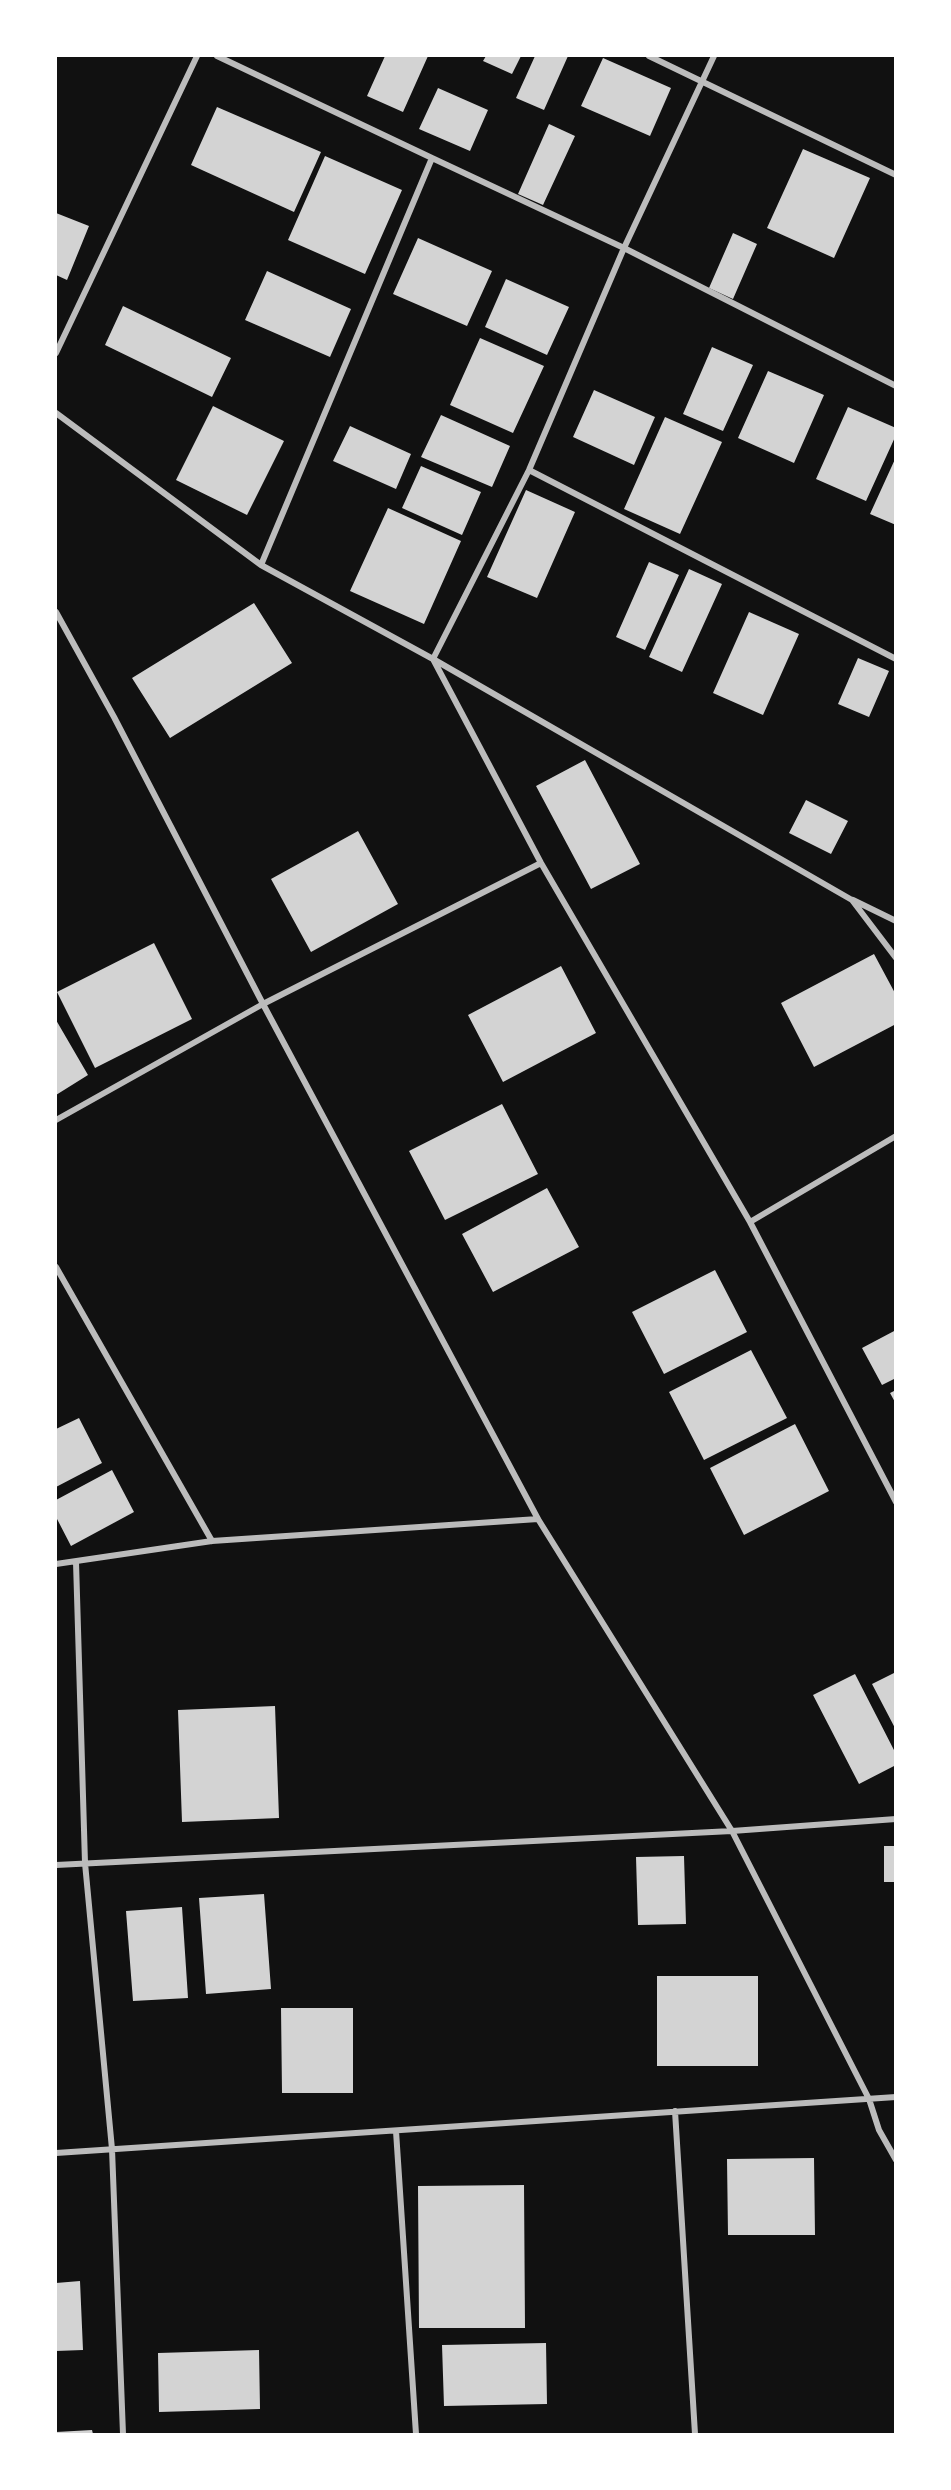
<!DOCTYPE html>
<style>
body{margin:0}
#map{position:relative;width:951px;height:2490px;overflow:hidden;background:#111;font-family:Poppins,sans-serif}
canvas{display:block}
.frame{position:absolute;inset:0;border:57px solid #fff;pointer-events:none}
</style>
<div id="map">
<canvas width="951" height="2490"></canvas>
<div class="frame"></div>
</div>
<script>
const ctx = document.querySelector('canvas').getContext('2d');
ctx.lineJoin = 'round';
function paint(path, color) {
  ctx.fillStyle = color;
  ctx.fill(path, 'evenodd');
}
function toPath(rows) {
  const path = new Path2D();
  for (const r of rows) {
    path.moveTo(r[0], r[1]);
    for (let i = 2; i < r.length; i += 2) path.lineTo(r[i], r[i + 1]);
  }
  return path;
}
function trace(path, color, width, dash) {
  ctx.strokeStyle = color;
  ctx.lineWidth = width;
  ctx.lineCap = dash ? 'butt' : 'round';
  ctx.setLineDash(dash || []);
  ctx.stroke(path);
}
paint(toPath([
 [385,56,428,56,403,112,367,96],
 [486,56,521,56,512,74,483,61],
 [535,56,568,56,544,110,516,98],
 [603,58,671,88,650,136,581,106],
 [438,88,488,110,470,151,419,129],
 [217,107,321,152,294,212,191,165],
 [549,124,575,136,543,205,518,194],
 [803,149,870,178,834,258,767,228],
 [325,156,402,190,365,274,288,240],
 [56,213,89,226,67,280,56,275],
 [733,233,757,244,733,299,709,288],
 [418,238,492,271,467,326,393,294],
 [267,271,351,309,330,357,245,320],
 [506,279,569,307,547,355,485,327],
 [123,306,231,358,212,397,105,345],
 [480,338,544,366,513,433,450,405],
 [712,347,753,365,723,431,683,414],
 [768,371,824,395,794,463,738,438],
 [594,390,655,417,634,465,573,437],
 [213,406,284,441,247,515,176,480],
 [848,407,896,428,896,435,866,501,816,479],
 [441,415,510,446,492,487,421,457],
 [665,417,722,442,680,534,624,509],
 [350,426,411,454,396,489,333,461],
 [896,457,896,525,870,514],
 [421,466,481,492,462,535,402,508],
 [526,490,575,512,537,598,487,577],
 [388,508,461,541,424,624,350,591],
 [649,562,679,575,645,650,616,637],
 [689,569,722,584,682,672,649,657],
 [254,603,292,663,170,738,132,678],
 [749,612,799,634,763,715,713,693],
 [858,658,889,671,869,717,838,704],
 [585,760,640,864,591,889,536,786],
 [806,800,848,821,831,854,789,833],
 [358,831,398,904,311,952,271,879],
 [154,943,192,1019,95,1068,57,992],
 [874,954,896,995,896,1024,814,1067,781,1003],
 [561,966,596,1033,503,1082,468,1015],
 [56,1020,88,1075,56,1095],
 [502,1104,538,1174,445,1220,409,1151],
 [547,1188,579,1247,493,1292,462,1234],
 [715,1270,747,1332,664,1374,632,1312],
 [896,1330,896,1378,882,1385,862,1348],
 [751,1350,787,1418,704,1460,669,1392],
 [896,1390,896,1404,890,1393],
 [79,1418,102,1463,56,1487,56,1429],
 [795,1424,829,1491,744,1535,710,1468],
 [112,1470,134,1512,71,1546,56,1517,56,1500],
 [896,1672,896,1730,872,1684],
 [855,1674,896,1754,896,1765,859,1784,813,1695],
 [275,1706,279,1818,182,1822,178,1710],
 [884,1846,896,1846,896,1882,884,1882],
 [684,1856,686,1924,638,1925,636,1857],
 [264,1894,271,1989,206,1994,199,1898],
 [182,1907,188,1998,133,2001,126,1911],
 [657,1976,758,1976,758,2066,657,2066],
 [281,2008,353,2008,353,2093,282,2093],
 [814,2158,815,2235,728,2235,727,2159],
 [524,2185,525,2328,419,2328,418,2186],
 [80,2281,83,2350,56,2351,56,2283],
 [546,2343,547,2404,444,2406,442,2345],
 [259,2350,260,2409,159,2412,158,2353],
 [92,2430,93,2434,56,2434,56,2432]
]), '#d3d3d3');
trace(toPath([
 [217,56,432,158,261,565],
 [649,56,896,175],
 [714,56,624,248,529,470,433,659,541,863,750,1222,896,1502],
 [432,158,624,248,896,386],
 [56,353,197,56],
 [56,413,261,565,433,659,852,900,896,958],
 [529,470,896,659],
 [56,612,114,717,263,1004,538,1519,732,1831,869,2099,879,2130,896,2160],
 [853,900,896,921],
 [56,1120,263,1004,541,863],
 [750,1222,896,1136],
 [56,1267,212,1541],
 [76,1562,85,1863,112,2149,123,2434],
 [56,1564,212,1541,538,1519],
 [56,1865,732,1831,896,1819],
 [675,2111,695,2434],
 [396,2131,416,2434],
 [56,2153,896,2097]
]), '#bcbcbc', 6);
</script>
